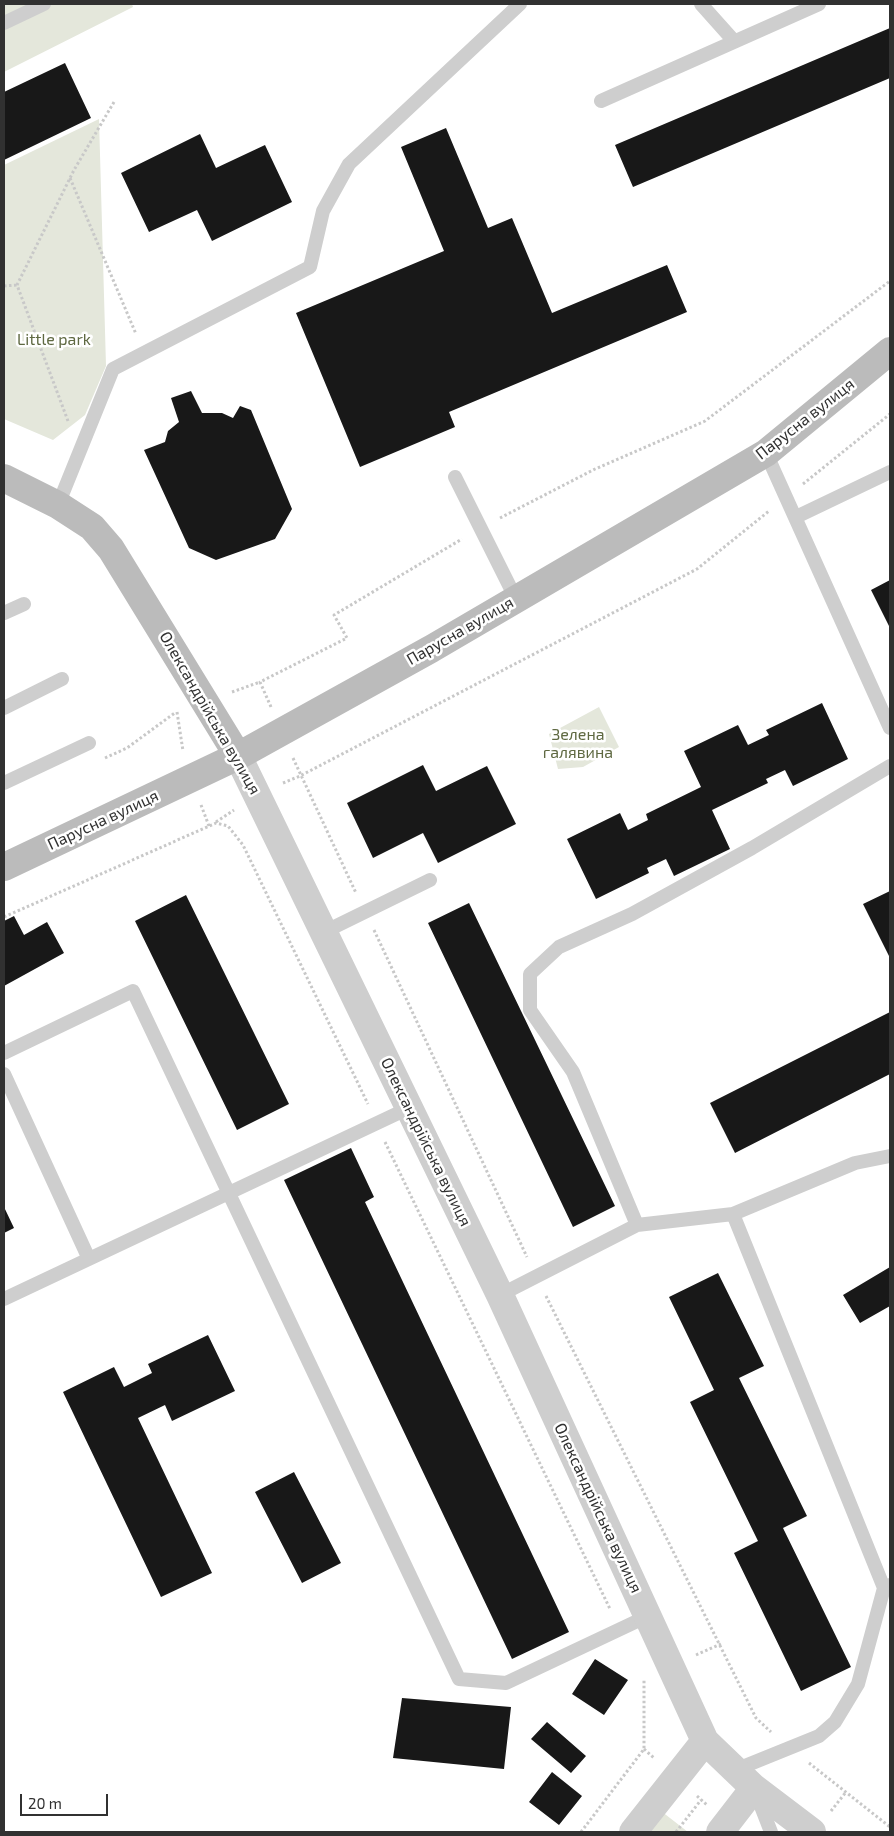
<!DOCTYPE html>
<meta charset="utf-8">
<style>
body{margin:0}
#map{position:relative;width:894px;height:1836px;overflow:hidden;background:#fff;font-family:"Exo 2",sans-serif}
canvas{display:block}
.frame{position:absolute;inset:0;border:5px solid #313131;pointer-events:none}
.scale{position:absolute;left:20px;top:1794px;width:88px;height:22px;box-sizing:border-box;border:2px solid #313131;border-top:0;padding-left:6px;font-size:15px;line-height:18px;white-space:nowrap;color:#313131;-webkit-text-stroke:4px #fff;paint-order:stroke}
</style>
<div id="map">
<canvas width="894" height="1836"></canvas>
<div class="frame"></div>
<div class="scale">20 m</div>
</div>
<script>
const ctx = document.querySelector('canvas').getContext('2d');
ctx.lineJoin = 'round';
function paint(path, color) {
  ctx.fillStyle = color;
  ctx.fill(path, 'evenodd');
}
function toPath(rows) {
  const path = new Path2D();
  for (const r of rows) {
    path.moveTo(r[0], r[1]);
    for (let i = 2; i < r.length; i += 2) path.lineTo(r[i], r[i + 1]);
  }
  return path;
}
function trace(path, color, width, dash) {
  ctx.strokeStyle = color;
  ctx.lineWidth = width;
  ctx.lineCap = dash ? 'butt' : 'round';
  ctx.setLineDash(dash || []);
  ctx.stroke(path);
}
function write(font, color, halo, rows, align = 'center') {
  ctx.font = font + ' "Exo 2",sans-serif';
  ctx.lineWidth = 5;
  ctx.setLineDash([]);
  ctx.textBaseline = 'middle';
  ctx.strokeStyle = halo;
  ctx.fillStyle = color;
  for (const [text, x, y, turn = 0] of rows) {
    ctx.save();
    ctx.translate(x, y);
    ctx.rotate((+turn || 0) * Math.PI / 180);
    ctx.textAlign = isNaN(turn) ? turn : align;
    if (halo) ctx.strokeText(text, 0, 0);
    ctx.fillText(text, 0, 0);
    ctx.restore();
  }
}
paint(toPath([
 [4,4,132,4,133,7,4,72],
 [99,119,106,366,85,415,53,440,4,419,4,165],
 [599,707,619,747,583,767,558,769,549,734],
 [661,1811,688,1832,645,1832]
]), '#e4e7db');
paint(toPath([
 [890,28,890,78,633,187,615,145],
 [65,63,91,118,4,160,4,92],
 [446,128,488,228,512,218,552,313,667,265,687,312,449,412,455,427,360,467,296,313,444,251,401,147],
 [200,134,216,168,265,145,292,202,212,241,197,210,149,232,121,173],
 [191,391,202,413,222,413,233,418,240,406,251,410,292,509,275,539,216,560,189,548,144,450,165,442,168,431,179,422,171,398],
 [890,580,890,628,871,590],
 [822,703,848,759,793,786,785,770,766,779,768,783,712,810,730,849,674,876,666,859,647,868,649,873,596,899,567,839,620,813,628,830,648,820,646,814,701,787,684,751,738,725,748,745,769,735,766,730],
 [423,765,436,791,487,766,516,824,438,863,423,833,373,858,347,803],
 [890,891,890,958,863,904],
 [186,895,289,1104,237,1130,135,921],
 [469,903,615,1206,573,1227,428,923],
 [14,916,24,935,47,922,64,953,4,986,4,921],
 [890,1012,890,1074,735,1153,710,1103],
 [351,1148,374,1197,365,1202,569,1632,512,1659,284,1180],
 [4,1207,14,1228,4,1233],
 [890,1267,890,1306,860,1323,843,1295],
 [718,1273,764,1366,739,1378,807,1516,783,1528,851,1667,801,1691,734,1553,758,1541,690,1402,714,1390,669,1297],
 [208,1335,235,1391,172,1421,165,1405,138,1418,212,1573,161,1597,63,1392,114,1367,124,1387,152,1373,148,1364],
 [294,1472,341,1563,302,1583,255,1492],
 [595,1659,628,1680,604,1715,572,1694],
 [402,1698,511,1707,504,1769,393,1758],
 [547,1722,586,1756,571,1773,531,1739],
 [552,1772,582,1796,559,1825,529,1802]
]), '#181818');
trace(toPath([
 [70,178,136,334],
 [4,286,17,285],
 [68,421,17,285,74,170,114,102],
 [803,484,890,414],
 [500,518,595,469,705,421,890,281],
 [232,692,260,682],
 [271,707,260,682,347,638,334,615,462,539],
 [177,712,183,751],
 [105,758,127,748,176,712],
 [293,758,356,893],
 [283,783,300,776,697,569,769,511],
 [201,805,209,826],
 [216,822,234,810],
 [4,917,216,823,228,826,243,845,368,1104],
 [374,930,527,1257],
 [385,1142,610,1609],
 [546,1296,756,1718,771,1732],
 [696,1655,721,1644],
 [644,1749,654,1758],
 [809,1763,890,1827],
 [697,1796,707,1805],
 [831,1811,846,1792],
 [581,1832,644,1749,644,1680],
 [676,1832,701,1800]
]), '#c8c8c8', 3, [2.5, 2.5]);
trace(toPath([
 [701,4,734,41],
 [4,23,44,4],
 [601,101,819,4],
 [766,453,890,728],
 [455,477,516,599],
 [58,505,113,369,310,267,323,211,349,164,520,4],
 [796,517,890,472],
 [4,613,24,604],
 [4,708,62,679],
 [4,783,89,743],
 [324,932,430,880],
 [4,1053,133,991,459,1679,506,1683,648,1616],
 [4,1074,89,1259],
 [733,1214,884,1588],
 [637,1225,573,1072,530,1010,530,974,559,947,632,914,752,848,890,766],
 [500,1295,637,1225,733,1214,855,1163,890,1156],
 [4,1299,409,1108],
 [735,1770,819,1736,835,1722,858,1684,884,1588,890,1585],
 [757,1796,771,1832]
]), '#cecece', 14);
trace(toPath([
 [238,756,500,1295,705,1741,754,1788,812,1832],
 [633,1832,705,1741],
 [720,1832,754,1788]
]), '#cecece', 28);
trace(toPath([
 [4,478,58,505,92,527,111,549,238,756],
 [4,867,238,756,431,649,766,453,890,351]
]), '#bbb', 28);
write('16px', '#5f6942', '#fff', [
 ["Little park",54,340],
 ["Зелена",578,735],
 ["галявина",578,753]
]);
write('16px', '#313131', '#fff', [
 ["Парусна вулиця",805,419,-38],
 ["Парусна вулиця",460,631,-30],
 ["Олександрійська вулиця",210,713,60],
 ["Парусна вулиця",103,820,-25],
 ["Олександрійська вулиця",426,1142,64],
 ["Олександрійська вулиця",598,1508,65]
]);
</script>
